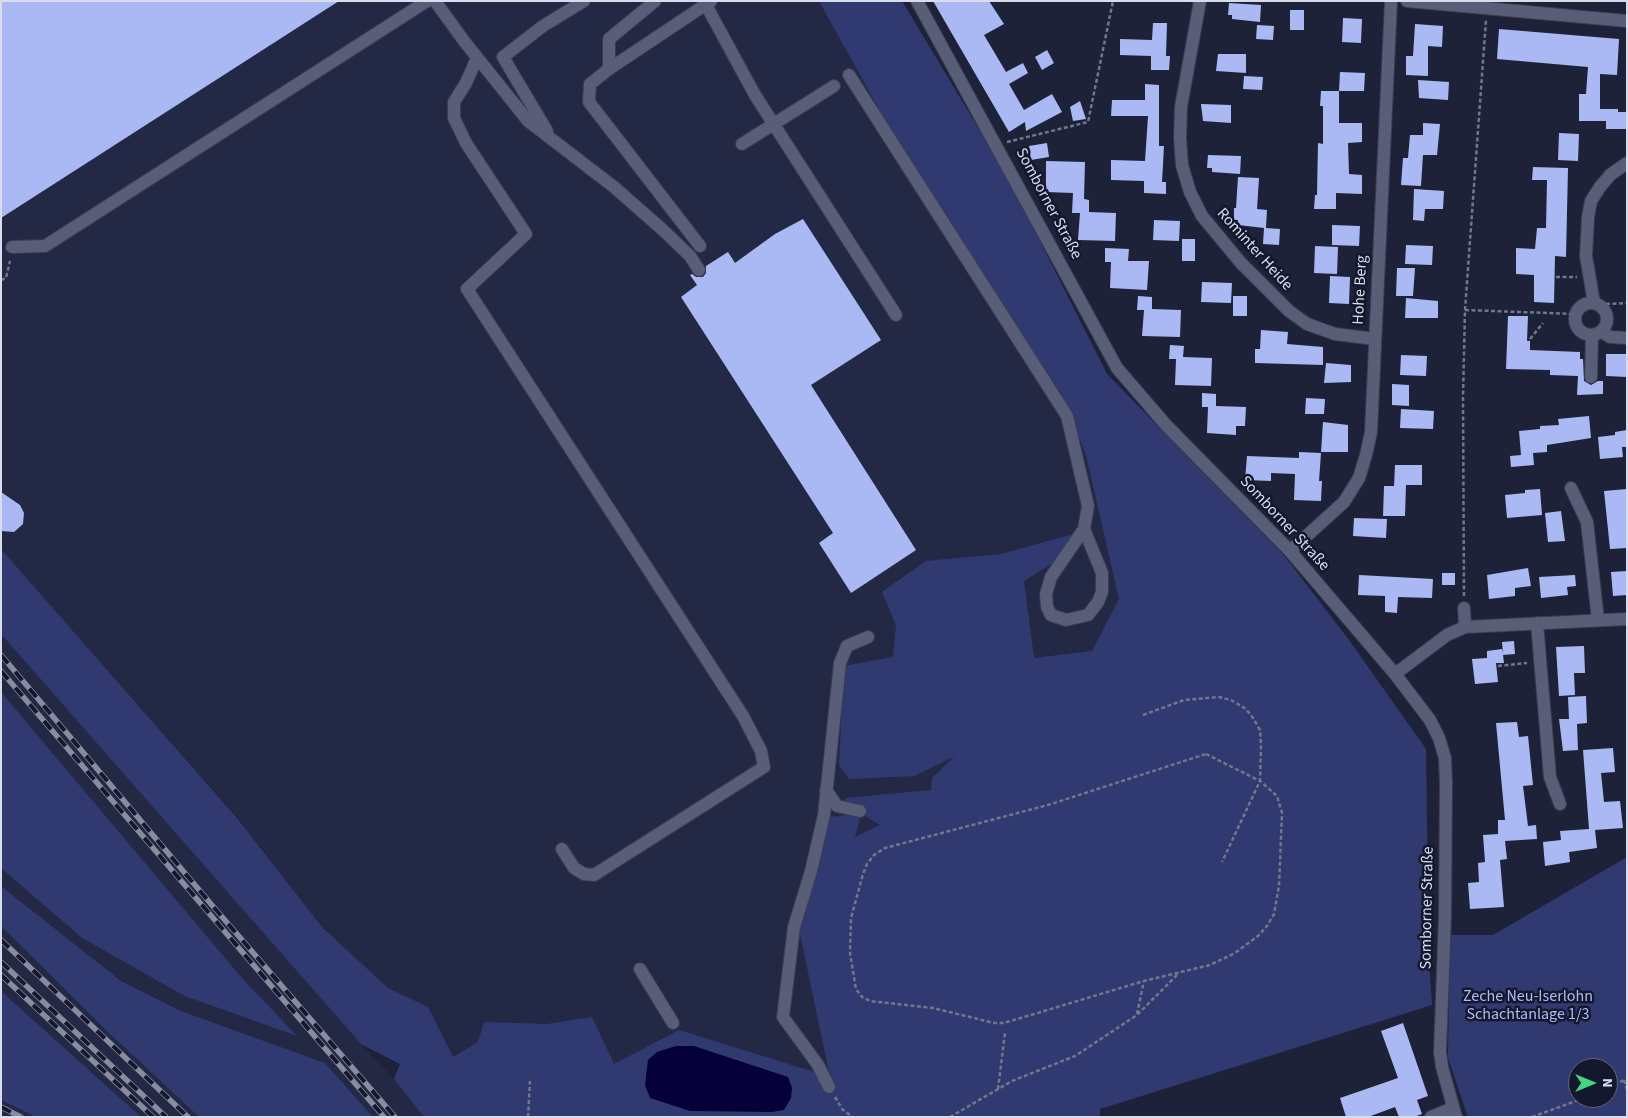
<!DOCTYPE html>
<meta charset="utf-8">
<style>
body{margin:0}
#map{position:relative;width:1628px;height:1118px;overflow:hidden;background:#1d2238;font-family:"Source Sans 3",sans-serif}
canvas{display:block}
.frame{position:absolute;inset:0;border:2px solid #d8dceb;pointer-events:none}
.north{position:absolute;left:1568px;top:1058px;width:50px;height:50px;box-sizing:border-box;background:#14182e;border:1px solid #62667a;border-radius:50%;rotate:90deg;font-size:14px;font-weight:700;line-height:20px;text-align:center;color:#d8dceb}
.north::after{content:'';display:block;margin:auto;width:18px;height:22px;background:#42d77c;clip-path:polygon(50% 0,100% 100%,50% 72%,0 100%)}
</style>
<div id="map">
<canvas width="1628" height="1118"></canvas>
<div class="frame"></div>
<div class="north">N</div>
</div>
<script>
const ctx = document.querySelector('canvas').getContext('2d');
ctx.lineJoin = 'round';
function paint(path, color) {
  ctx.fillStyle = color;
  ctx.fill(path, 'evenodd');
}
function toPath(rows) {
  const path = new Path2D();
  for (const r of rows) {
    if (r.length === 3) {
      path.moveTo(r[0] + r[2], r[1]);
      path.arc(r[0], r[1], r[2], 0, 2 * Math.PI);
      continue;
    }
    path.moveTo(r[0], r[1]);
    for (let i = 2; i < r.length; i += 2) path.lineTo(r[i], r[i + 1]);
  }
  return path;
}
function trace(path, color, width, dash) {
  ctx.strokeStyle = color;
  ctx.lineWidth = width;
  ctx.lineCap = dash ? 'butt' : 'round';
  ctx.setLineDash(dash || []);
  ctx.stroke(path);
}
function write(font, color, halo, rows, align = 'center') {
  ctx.font = font + ' "Source Sans 3",sans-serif';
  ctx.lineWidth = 5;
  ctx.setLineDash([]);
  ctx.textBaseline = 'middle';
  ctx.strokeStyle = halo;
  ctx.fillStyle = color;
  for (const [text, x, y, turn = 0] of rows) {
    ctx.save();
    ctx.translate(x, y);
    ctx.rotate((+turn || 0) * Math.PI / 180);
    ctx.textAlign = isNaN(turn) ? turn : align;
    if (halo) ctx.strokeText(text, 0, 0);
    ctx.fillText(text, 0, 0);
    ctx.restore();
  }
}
paint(toPath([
 [1,1,902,1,1007,176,1107,374,1283,554,1349,640,1426,749,1428,901,1426,915,1432,1005,1100,1109,429,1117,413,1021,388,988,322,927,237,817,1,549],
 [1,634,361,1044,394,1079,424,1117,373,1117,325,1063,181,1011,121,981,1,886,1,868,82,938,296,1036,242,978,1,692],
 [1,926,110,1034,199,1117,141,1117,1,991],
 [1,1100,36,1117,1,1117]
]), '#232945');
paint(toPath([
 [819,1,902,1,1007,176,1107,374,1283,554,1349,640,1426,749,1428,901,1426,915,1432,1005,1100,1109,1100,1117,424,1117,394,1079,400,1064,361,1044,1,634,1,549,237,818,322,927,388,988,428,1007,453,1057,478,1042,484,1022,547,1024,592,1017,614,1064,679,1030,830,1077,799,929,828,817,861,814,855,837,880,825,844,803,845,798,931,790,932,778,955,756,915,776,849,779,839,765,844,666,893,657,896,625,882,592,926,561,1001,554,1077,533,1056,561,1024,581,1034,658,1092,651,1119,599,1086,455,1062,395,904,154],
 [1,692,242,978,297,1036,185,996,82,938,1,868],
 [1627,857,1627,1117,1468,1117,1448,1058,1450,935,1493,935],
 [1578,1068,1608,1068,1608,1098,1578,1098],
 [1,886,121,981,181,1011,325,1063,373,1117,199,1117,110,1034,1,926],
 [1,991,141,1117,36,1117,1,1100]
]), '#313a70');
paint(toPath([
 [676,1046,694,1046,788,1077,792,1088,791,1098,784,1110,772,1112,690,1111,650,1098,645,1085,648,1060,657,1052]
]), '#060038');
paint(toPath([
 [1,1,339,1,1,218],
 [933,1,989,1,1004,24,984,35,1006,72,1023,63,1028,73,1009,84,1024,110,1052,94,1062,112,1026,131,1025,122,1009,132],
 [1229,3,1261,5,1260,22,1232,19,1232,15,1228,15],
 [1290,10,1304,10,1304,30,1290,30],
 [1343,18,1362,19,1361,43,1342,42],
 [1153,23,1167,23,1166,56,1170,56,1169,70,1151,70,1151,56,1120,55,1120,39,1152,40],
 [1415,24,1443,26,1442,47,1428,46,1428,76,1406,75,1406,56,1413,56],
 [1257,25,1274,26,1273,40,1256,39],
 [1499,29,1619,39,1617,75,1600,74,1600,109,1618,109,1618,112,1626,112,1627,129,1606,129,1606,121,1579,121,1579,94,1586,94,1588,67,1497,59],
 [1047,50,1054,63,1042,70,1035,57],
 [1218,54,1246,54,1246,73,1216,71],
 [1340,72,1365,73,1364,91,1339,91],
 [1244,76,1263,77,1262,90,1243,89],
 [1418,80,1449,82,1448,100,1419,98],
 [1145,84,1159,85,1159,146,1164,146,1162,182,1166,182,1166,194,1144,193,1144,181,1111,180,1111,160,1145,161,1148,116,1111,116,1112,100,1145,100],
 [1321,91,1339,91,1339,123,1362,123,1362,142,1348,143,1349,174,1362,175,1362,194,1336,193,1336,209,1314,209,1315,195,1317,195,1318,143,1323,144,1323,106,1320,106],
 [1080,101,1086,119,1073,121,1070,107],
 [1201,104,1231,105,1231,123,1203,121],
 [1423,123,1440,124,1437,155,1423,155,1421,186,1401,185,1403,158,1408,158,1410,135,1423,135],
 [1559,133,1579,134,1578,161,1558,160],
 [1047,143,1049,157,1031,160,1029,146],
 [1208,155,1241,156,1240,174,1212,172,1212,168,1207,168],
 [1046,161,1085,162,1084,199,1089,200,1089,212,1116,213,1115,241,1078,240,1080,213,1072,213,1073,193,1046,192],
 [1533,167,1568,168,1566,257,1555,256,1554,303,1534,302,1534,275,1516,274,1516,248,1535,249,1537,228,1546,228,1547,180,1532,180],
 [1238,177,1259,178,1257,209,1267,210,1266,228,1280,229,1279,245,1263,244,1264,228,1238,225,1238,220,1234,220,1234,208,1236,208],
 [1414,189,1444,191,1443,209,1425,209,1424,221,1413,220],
 [803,219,881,340,811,385,916,550,851,593,819,543,833,533,681,297,697,285,690,275,692,274,696,277,703,277,706,273,706,266,728,252,735,263,775,234],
 [1154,220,1180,221,1179,241,1153,240],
 [1332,225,1360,226,1359,246,1332,245],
 [1182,239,1195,239,1195,261,1182,261],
 [1406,245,1433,246,1432,265,1405,264],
 [1315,246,1338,247,1337,274,1314,273],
 [1105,248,1129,249,1128,261,1149,261,1147,290,1110,288,1111,262,1105,262],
 [1397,268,1415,268,1413,296,1396,296],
 [1330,276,1350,277,1349,304,1329,303],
 [1202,282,1232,283,1231,303,1201,302],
 [1138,296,1152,297,1152,309,1181,310,1180,337,1142,336,1144,310,1137,310],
 [1233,296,1247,296,1247,316,1233,316],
 [1406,298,1438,301,1438,318,1405,318],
 [1508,316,1528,316,1527,341,1530,341,1530,350,1580,352,1580,359,1583,359,1584,381,1591,385,1598,381,1603,381,1603,394,1577,395,1578,376,1550,375,1550,370,1506,369],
 [1261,330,1288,332,1287,344,1323,347,1323,365,1255,363,1255,349,1260,349],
 [1170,345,1184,346,1183,357,1212,358,1211,386,1175,385,1176,359,1169,359],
 [1606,354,1627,354,1627,377,1606,376],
 [1401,355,1427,356,1426,376,1400,375],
 [1326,363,1351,365,1351,382,1324,383],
 [1392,384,1409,385,1409,406,1392,405],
 [1202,393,1216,394,1216,406,1246,407,1245,426,1236,426,1236,435,1207,433,1208,407,1202,407],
 [1306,398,1325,399,1324,414,1305,414],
 [1401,409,1434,411,1433,429,1400,428],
 [1589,416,1591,438,1547,445,1547,452,1533,453,1534,465,1511,467,1510,456,1521,455,1519,431,1540,429,1540,426,1559,425,1558,419],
 [1323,422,1348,425,1348,452,1321,452],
 [1627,430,1627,447,1622,447,1623,457,1600,459,1598,437,1615,435,1615,432],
 [1299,452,1321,453,1319,481,1322,481,1321,501,1294,500,1295,474,1271,473,1271,481,1245,480,1247,456,1299,458],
 [1395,465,1422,465,1422,485,1406,485,1405,516,1383,516,1384,486,1394,486],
 [1540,489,1542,515,1507,518,1505,495,1525,493,1525,490],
 [1627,489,1627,548,1610,549,1604,491],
 [1,492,20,505,24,513,23,524,14,532,1,531],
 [1561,511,1565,541,1548,542,1545,513],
 [1354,518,1387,519,1386,538,1353,536],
 [1528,568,1531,586,1515,588,1515,596,1489,599,1487,575],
 [1627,571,1627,595,1613,596,1611,572],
 [1442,573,1455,573,1455,585,1442,585],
 [1359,575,1433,579,1432,598,1398,597,1397,613,1385,612,1385,596,1358,595],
 [1575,575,1576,586,1567,587,1568,595,1541,598,1539,577],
 [1514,641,1515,654,1503,655,1504,663,1496,663,1498,682,1475,684,1472,659,1487,658,1487,651,1502,649,1503,653,1502,642],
 [1584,646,1585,673,1574,673,1575,695,1559,696,1556,647],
 [1586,696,1587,723,1577,724,1578,750,1563,751,1559,719,1569,719,1568,697],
 [1517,722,1519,737,1528,736,1533,785,1523,786,1528,826,1536,825,1537,839,1505,841,1507,859,1500,860,1504,907,1470,909,1468,883,1479,882,1478,863,1485,862,1483,835,1498,834,1498,820,1505,820,1496,723],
 [1613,748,1615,772,1601,773,1604,802,1620,801,1623,828,1595,830,1597,848,1569,852,1570,862,1545,866,1543,842,1561,840,1560,831,1589,829,1583,750],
 [1403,1023,1428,1096,1417,1100,1422,1114,1414,1117,1399,1117,1395,1107,1368,1117,1346,1117,1340,1098,1398,1078,1381,1031]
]), '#aab9f4');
const minor = toPath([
 [435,1,464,41,528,121,614,187,664,231,690,256,699,270],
 [655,1,609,39,609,69,590,84,589,102,700,246],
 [917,1,1117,368,1166,425,1290,551,1395,674,1430,720,1439,738,1445,758,1446,783,1445,916,1440,1052,1442,1067,1456,1117],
 [1200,1,1181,107,1180,138,1182,165,1190,192,1202,216,1241,263,1289,311,1307,324,1335,334,1375,339],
 [1407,1,1627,21],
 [706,5,755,95,896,315],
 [477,58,466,83,454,102,454,118,466,143,526,234,467,289,743,716,761,751,764,767,594,875,584,874,574,868,562,849],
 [609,69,711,1],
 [849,75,1067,416,1088,506,1084,529,1102,573,1102,592,1098,602,1088,615,1066,620,1051,615,1047,607,1046,594,1051,577,1084,529],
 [547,131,503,57,543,26,584,1],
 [742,144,834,86],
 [12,247,45,246,427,1],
 [1591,319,16],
 [1594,303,1586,256,1588,217,1591,201,1600,187,1610,175,1627,163],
 [1602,332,1610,337,1627,338],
 [1591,377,1592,336],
 [1571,488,1587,522,1598,620],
 [1290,551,1344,502,1359,478,1366,455,1371,432,1391,1],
 [1464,608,1465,627],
 [1537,623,1550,777,1560,804],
 [1395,674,1447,635,1465,627,1627,619],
 [826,790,837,806,860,811],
 [640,969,673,1023],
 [829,1087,818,1065,783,1017,794,927,811,871,824,815,840,663,847,646,868,637],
 [1431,1117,1453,1108]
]);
trace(minor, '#3a3d50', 14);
trace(toPath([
 [1007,142,1088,122,1113,1],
 [1556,277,1577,277],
 [1,280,6,278,10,261],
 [1606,304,1627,303],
 [1465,310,1575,314],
 [1530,339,1543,323],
 [1464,596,1463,397,1465,310,1486,20],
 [1498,666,1527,663],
 [1143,715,1184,700,1219,697,1231,700,1246,709,1253,718,1260,730,1261,745,1260,781,1222,862],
 [1206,754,1260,781,1277,796,1282,813,1279,886,1274,914,1267,926,1258,936,1235,953,1210,965,1144,981,1004,1023,994,1023,933,1008,870,1001,862,997,856,989,850,953,851,918,863,874,867,864,874,855,885,848,1048,805,1206,754],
 [1137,1014,1144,981],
 [1624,1080,1627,1090],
 [1608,1087,1627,1079],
 [998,1089,1005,1033],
 [835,1097,843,1110,853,1117],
 [528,1117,530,1081],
 [950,1117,1012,1081,1075,1056,1137,1015,1179,973],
 [1532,1117,1584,1098]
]), '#73778a', 2.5, [4, 2.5]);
trace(minor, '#585e78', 12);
const rail = toPath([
 [1,655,211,904,395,1117],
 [1,671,384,1117],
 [1,940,188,1117],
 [1,962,166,1117],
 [1,975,153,1117],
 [1,1107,21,1117]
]);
trace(rail, '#878c9e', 5.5);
trace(rail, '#14182e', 4, [11]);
write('16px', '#d8dceb', '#14182e', [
 ["Somborner Straße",1048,204,62],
 ["Rominter Heide",1254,250,48],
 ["Hohe Berg",1361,290,-87],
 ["Somborner Straße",1284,524,47],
 ["Somborner Straße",1428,908,-89]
]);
write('16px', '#aebcf5', '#14182e', [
 ["Zeche Neu-Iserlohn",1528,997],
 ["Schachtanlage 1/3",1528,1015]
]);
</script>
